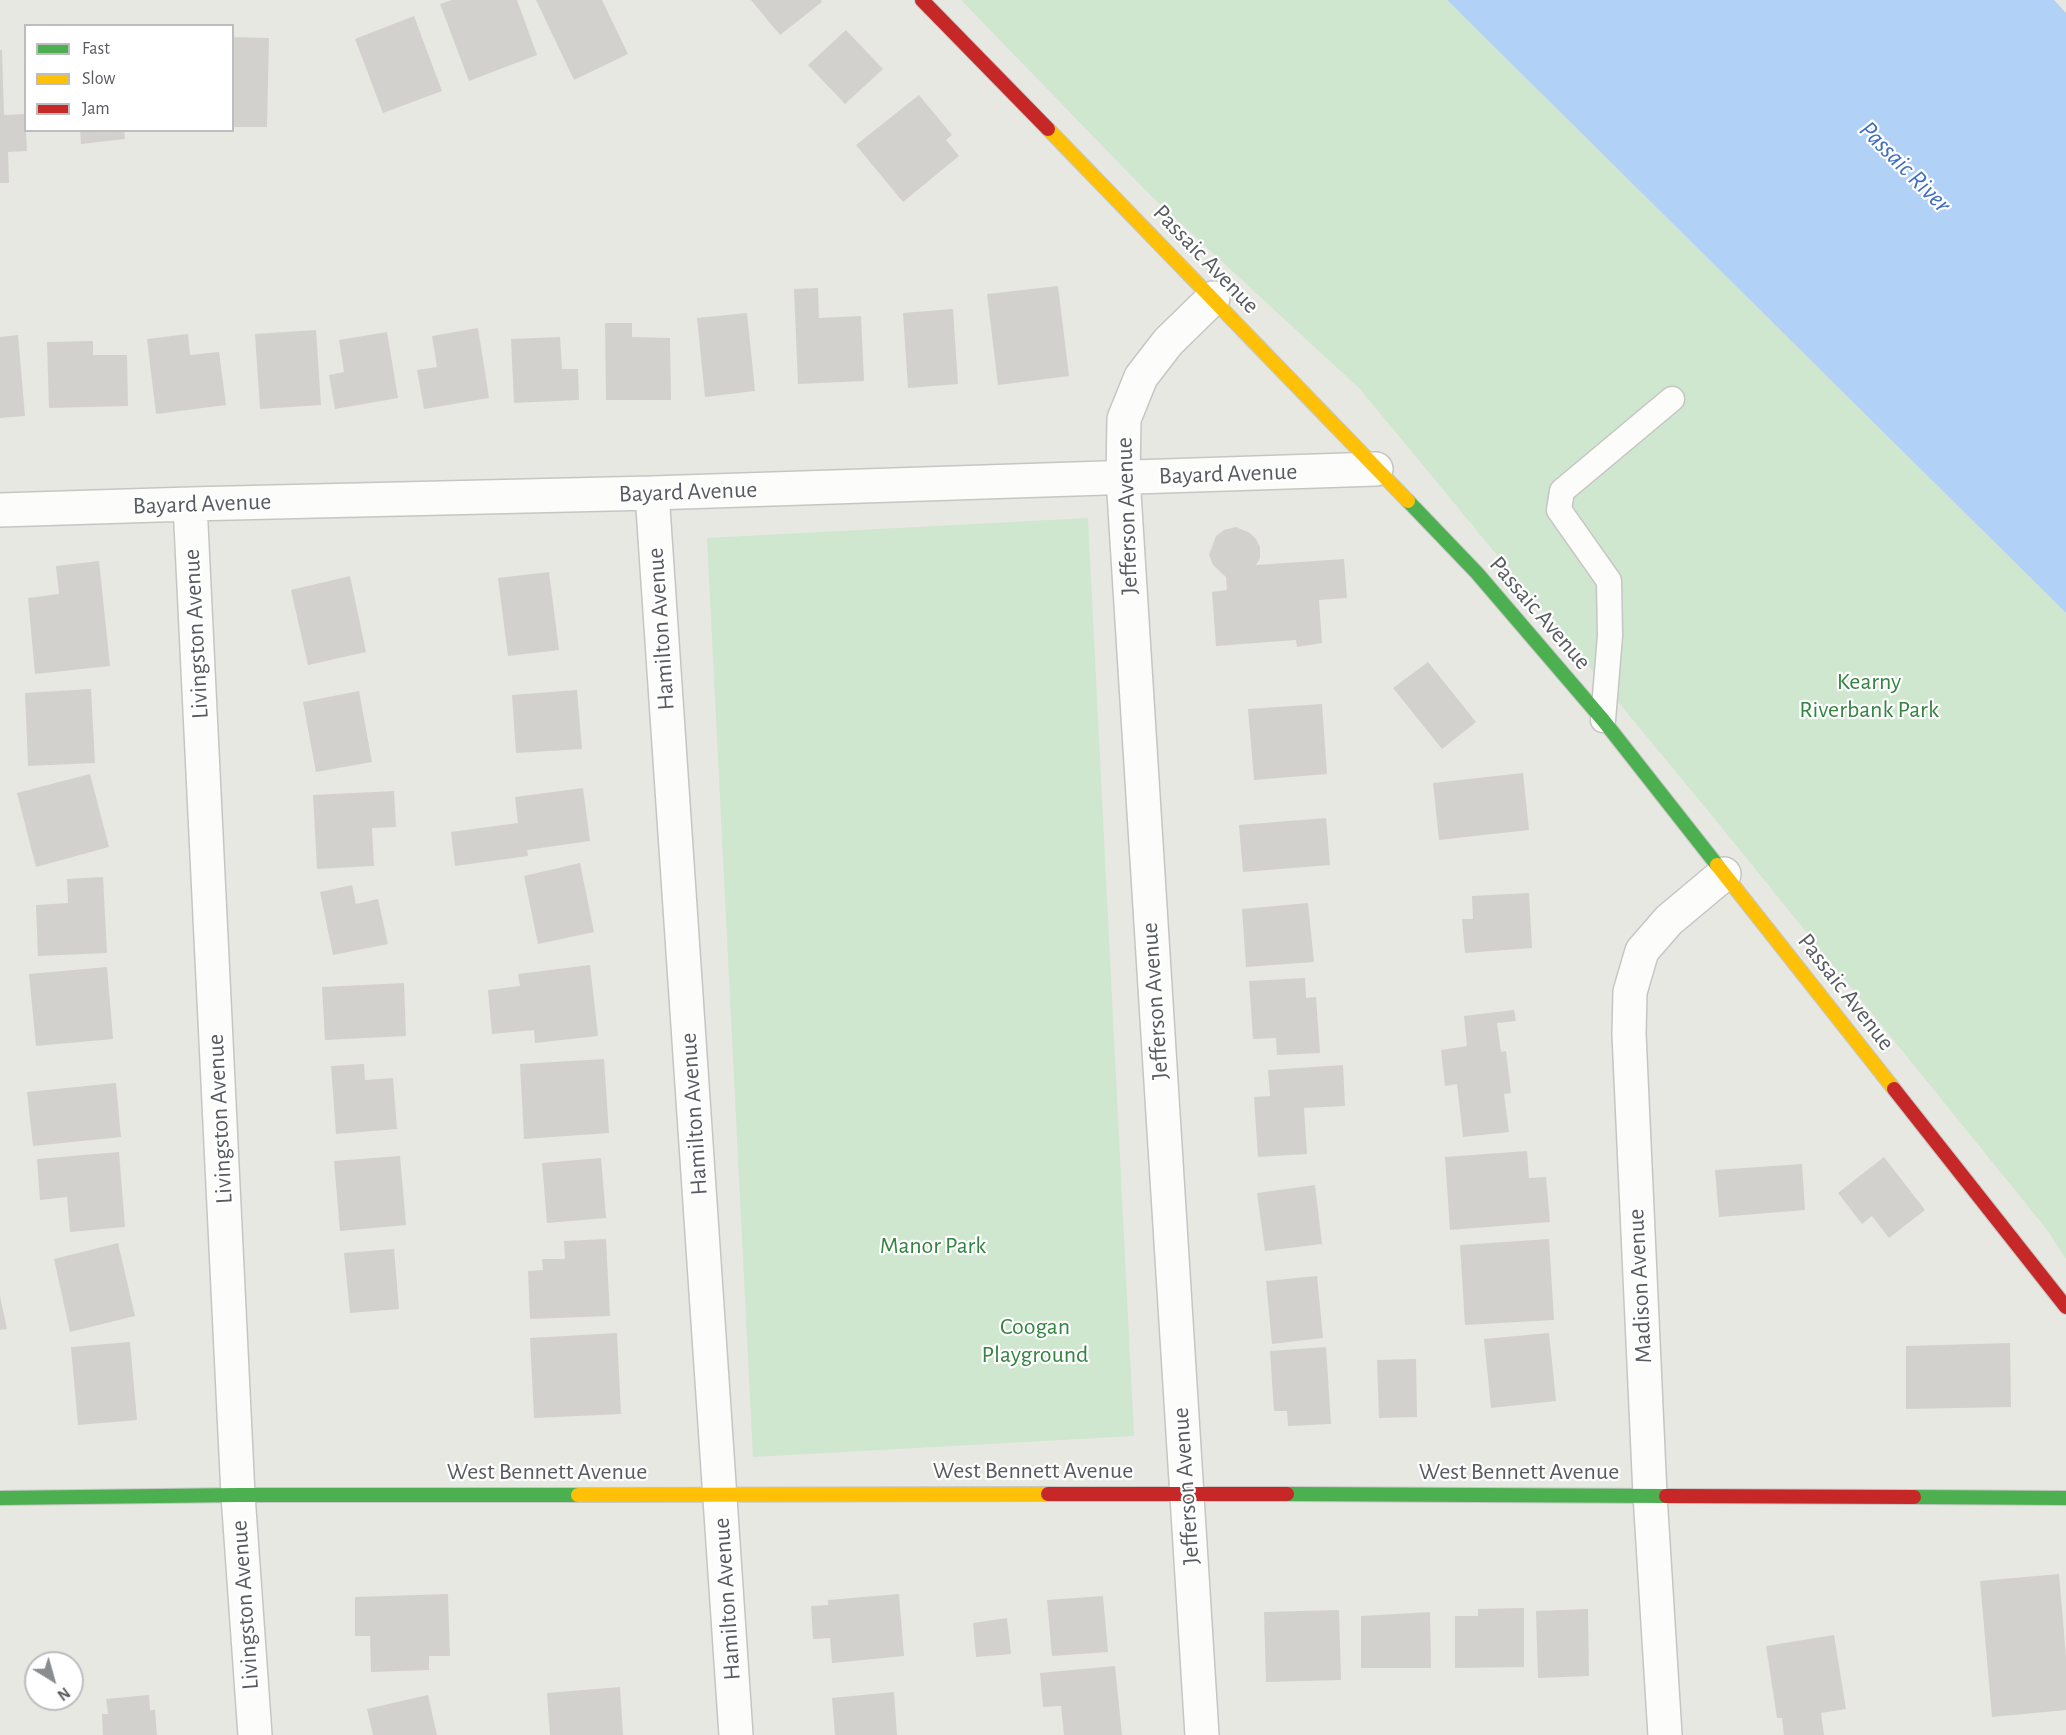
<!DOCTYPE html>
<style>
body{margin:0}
#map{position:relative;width:2066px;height:1735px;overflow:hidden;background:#e8e8e2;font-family:"Alegreya Sans",sans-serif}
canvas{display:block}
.legend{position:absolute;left:24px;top:24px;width:210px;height:108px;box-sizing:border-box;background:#fff;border:2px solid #bcbdbf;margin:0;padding:8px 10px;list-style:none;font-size:18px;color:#585b60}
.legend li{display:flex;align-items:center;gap:12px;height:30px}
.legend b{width:30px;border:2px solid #bcbdbf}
.north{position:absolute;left:24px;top:1651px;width:60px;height:60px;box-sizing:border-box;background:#fff;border:2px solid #bcbdbf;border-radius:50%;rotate:143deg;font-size:16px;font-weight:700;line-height:24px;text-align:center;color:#585b60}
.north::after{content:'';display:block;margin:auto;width:21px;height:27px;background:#8a8c8e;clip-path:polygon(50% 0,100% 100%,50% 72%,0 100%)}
</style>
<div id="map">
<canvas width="2066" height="1735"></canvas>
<ul class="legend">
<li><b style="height:8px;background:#4caf50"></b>Fast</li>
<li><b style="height:8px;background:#ffc107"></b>Slow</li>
<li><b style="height:8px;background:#c62828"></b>Jam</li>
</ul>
<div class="north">N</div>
</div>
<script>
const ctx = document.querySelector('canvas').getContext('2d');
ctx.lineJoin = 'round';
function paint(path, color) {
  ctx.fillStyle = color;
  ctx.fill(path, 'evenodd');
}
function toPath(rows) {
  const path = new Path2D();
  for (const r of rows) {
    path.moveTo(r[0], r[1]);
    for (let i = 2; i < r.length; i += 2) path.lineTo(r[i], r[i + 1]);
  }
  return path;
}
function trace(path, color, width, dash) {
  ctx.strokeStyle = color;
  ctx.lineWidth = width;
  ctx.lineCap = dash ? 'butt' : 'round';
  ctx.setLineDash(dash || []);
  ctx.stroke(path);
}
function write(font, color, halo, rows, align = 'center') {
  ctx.font = font + ' "Alegreya Sans",sans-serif';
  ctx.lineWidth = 4.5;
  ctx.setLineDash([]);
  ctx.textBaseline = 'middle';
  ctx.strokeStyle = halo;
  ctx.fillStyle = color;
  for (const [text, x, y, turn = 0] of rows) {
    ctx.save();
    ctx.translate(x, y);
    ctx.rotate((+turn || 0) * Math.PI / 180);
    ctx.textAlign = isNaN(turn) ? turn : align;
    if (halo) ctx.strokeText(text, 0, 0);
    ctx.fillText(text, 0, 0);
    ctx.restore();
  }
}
paint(toPath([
 [961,0,1447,0,2066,613,2066,1259,2048,1231,1718,823,1360,389,1150,195],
 [1088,518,1134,1436,753,1457,707,538]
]), '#cfe6cf');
paint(toPath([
 [1447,0,2054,0,2066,13,2066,613]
]), '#b2d1f6');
paint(toPath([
 [452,0,517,0,537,55,469,81,440,4],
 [536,0,602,0,628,54,574,80],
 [751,0,821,0,822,2,780,35],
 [414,16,442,91,383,113,355,39],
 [846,30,883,69,845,104,808,65],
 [232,37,269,38,267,127,232,127],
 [0,50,2,50,4,115,25,114,27,151,8,152,9,183,0,183],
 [919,95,952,135,946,140,959,156,903,202,856,145],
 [80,130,124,130,125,139,81,144],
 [1058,286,1069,376,998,385,987,294],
 [818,288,819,318,861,316,864,381,798,384,794,289],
 [953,309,958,384,908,388,903,313],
 [747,313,755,391,705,397,697,318],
 [605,323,632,323,632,337,670,338,671,400,606,400],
 [478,328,489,398,424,409,417,370,437,367,432,336],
 [316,330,321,405,260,409,255,334],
 [387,332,398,398,335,409,329,375,344,372,339,340],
 [188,334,190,355,219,352,226,405,156,414,147,339],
 [18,335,25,416,0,418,0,337],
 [560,337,562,369,578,369,579,400,514,403,511,339],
 [93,341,93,355,127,355,128,406,49,408,47,342],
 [1236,527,1250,533,1256,539,1260,547,1260,558,1256,565,1344,559,1347,598,1319,600,1322,643,1297,647,1296,640,1216,646,1212,592,1227,590,1226,577,1213,565,1209,555,1216,536,1224,530],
 [99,561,110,666,35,674,28,598,59,594,56,566],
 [549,572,559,650,508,656,498,578],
 [350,576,366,652,308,665,291,590],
 [1428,662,1476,722,1442,749,1393,688],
 [91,689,95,763,28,766,25,693],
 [577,690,582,749,516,753,512,695],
 [359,691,372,762,316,772,303,702],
 [1322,704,1327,774,1254,780,1248,709],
 [1523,773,1529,830,1439,840,1433,783],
 [90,774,109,847,36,867,17,793],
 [583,788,590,841,527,850,528,856,455,866,451,832,518,823,515,797],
 [394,791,396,827,372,828,374,866,317,869,313,795],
 [1326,818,1330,865,1243,872,1239,825],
 [580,863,594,932,538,944,524,876],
 [103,877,107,953,38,956,36,905,68,903,67,879],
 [352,885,356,904,378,899,388,944,333,955,320,892],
 [1529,893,1532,948,1465,953,1462,919,1473,919,1472,896],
 [1308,903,1314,962,1246,967,1242,909],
 [590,965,598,1036,535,1043,534,1030,492,1034,488,990,520,986,518,974],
 [107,967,113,1039,36,1046,29,974],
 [1305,978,1306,998,1316,997,1320,1053,1277,1055,1276,1038,1253,1039,1249,981],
 [404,983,406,1036,325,1040,322,987],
 [1514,1010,1516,1021,1497,1023,1501,1052,1506,1051,1511,1093,1504,1094,1509,1132,1463,1137,1457,1084,1445,1086,1441,1050,1467,1046,1464,1016],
 [604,1059,609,1133,524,1139,520,1064],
 [364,1064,365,1080,393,1078,397,1129,336,1134,331,1066],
 [1343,1065,1345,1106,1304,1108,1307,1154,1258,1157,1254,1097,1270,1096,1268,1070],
 [116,1083,121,1137,33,1146,27,1092],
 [1527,1151,1529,1178,1546,1177,1550,1222,1450,1230,1445,1157],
 [119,1152,125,1227,70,1232,67,1197,40,1200,37,1159],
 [400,1156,406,1225,340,1231,334,1161],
 [1884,1157,1925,1210,1889,1238,1872,1216,1862,1224,1838,1193],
 [601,1158,606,1218,547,1223,542,1163],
 [1802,1164,1805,1210,1719,1217,1715,1170],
 [1315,1185,1322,1244,1265,1251,1257,1193],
 [606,1239,610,1316,530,1319,528,1271,543,1270,542,1259,565,1259,564,1241],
 [1549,1239,1554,1320,1465,1325,1460,1245],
 [118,1243,135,1316,70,1332,54,1259],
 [394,1249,399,1309,350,1313,344,1253],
 [1317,1276,1323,1338,1272,1344,1266,1281],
 [0,1296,7,1329,0,1330],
 [617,1333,621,1414,534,1418,530,1338],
 [1549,1333,1556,1401,1491,1408,1484,1339],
 [130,1342,137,1420,78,1425,71,1347],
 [2010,1343,2011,1407,1906,1409,1906,1346],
 [1326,1347,1331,1424,1288,1426,1287,1411,1274,1411,1270,1351],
 [1416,1359,1417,1417,1379,1418,1377,1360],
 [2059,1574,2066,1657,2066,1710,1992,1717,1980,1581],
 [448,1594,450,1656,429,1656,429,1670,371,1672,370,1636,355,1636,355,1597],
 [899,1594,904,1656,832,1663,830,1638,813,1639,811,1606,828,1605,828,1600],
 [1103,1596,1108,1652,1052,1656,1047,1600],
 [1524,1608,1524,1667,1455,1668,1455,1616,1478,1616,1478,1609],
 [1588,1609,1589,1676,1538,1678,1536,1611],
 [1339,1610,1341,1680,1266,1682,1264,1612],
 [1430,1612,1431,1668,1361,1668,1361,1616],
 [1007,1618,1011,1654,976,1657,973,1623],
 [1834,1635,1846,1709,1821,1713,1824,1735,1784,1735,1782,1718,1777,1718,1766,1646],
 [1115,1666,1122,1735,1064,1735,1061,1706,1043,1707,1040,1673],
 [620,1687,623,1735,550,1735,547,1693],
 [894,1692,897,1735,835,1735,832,1698],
 [149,1695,150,1710,155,1710,157,1735,103,1735,102,1714,108,1714,106,1699],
 [428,1695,437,1735,373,1735,367,1709]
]), '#d2d1cd');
const lane = toPath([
 [1603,720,1610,636,1609,581,1559,510,1562,491,1672,399]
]);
const street = toPath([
 [652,493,736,1735],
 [190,504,238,1495,255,1735],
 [0,510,190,504,652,493,1376,469],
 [1202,1735,1123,477,1124,419,1141,377,1168,342,1213,298],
 [1665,1735,1650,1495,1629,1034,1630,992,1642,951,1669,920,1724,874]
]);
const fast = toPath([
 [1408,501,1477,573,1603,720,1717,865],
 [1287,1494,1666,1496],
 [1914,1497,2066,1498],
 [0,1498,238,1495,578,1495]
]);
const slow = toPath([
 [1048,129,1408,501],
 [1717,865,1894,1089],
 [578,1495,1048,1494]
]);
const jam = toPath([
 [922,0,1048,129],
 [1894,1089,2066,1307],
 [1048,1494,1287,1494],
 [1666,1496,1914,1497]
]);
trace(lane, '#c5c6c4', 27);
trace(street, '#c5c6c4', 36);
trace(fast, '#c5c7c5', 16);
trace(slow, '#c5c7c5', 16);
trace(jam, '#c5c7c5', 16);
trace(lane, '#fcfcfb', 24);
trace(street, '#fcfcfb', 33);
trace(fast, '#4caf50', 14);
trace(slow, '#ffc107', 14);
trace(jam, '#c62828', 14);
write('24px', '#585b60', '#fff', [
 ["Passaic Avenue",1206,259,46],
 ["Bayard Avenue",1228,474,-2],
 ["Bayard Avenue",688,492,-2],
 ["Bayard Avenue",202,504,-2],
 ["Jefferson Avenue",1127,516,-92],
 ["Passaic Avenue",1540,613,49],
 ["Hamilton Avenue",661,629,-94],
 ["Livingston Avenue",196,634,-93],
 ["Passaic Avenue",1846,992,52],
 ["Jefferson Avenue",1155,1001,-94],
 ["Hamilton Avenue",694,1114,-94],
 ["Livingston Avenue",220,1119,-93],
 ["Madison Avenue",1640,1286,-93],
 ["West Bennett Avenue",1033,1471],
 ["West Bennett Avenue",547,1472],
 ["West Bennett Avenue",1519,1472],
 ["Jefferson Avenue",1186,1486,-94],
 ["Hamilton Avenue",727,1599,-94],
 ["Livingston Avenue",245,1605,-94]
]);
write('24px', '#338441', '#fff', [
 ["Kearny",1869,682],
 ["Riverbank Park",1869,710],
 ["Manor Park",933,1246],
 ["Coogan",1035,1327],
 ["Playground",1035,1355]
]);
write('italic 26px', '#3e6ec2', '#fff', [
 ["Passaic River",1905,167,45]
]);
</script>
